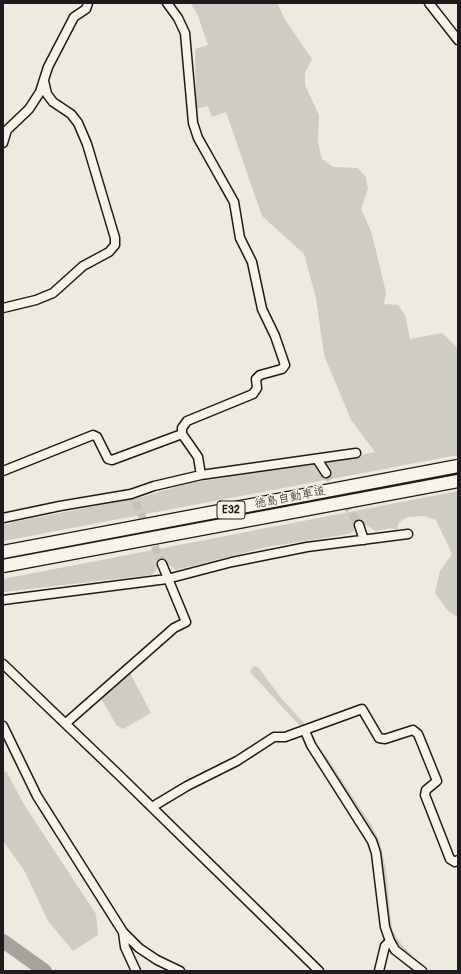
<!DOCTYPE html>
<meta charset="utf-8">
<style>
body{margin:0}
#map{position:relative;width:461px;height:974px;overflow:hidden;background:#eeeae0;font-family:Pangolin,sans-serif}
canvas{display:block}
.frame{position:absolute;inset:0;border:4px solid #1c1c1c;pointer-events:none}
</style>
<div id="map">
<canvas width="461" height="974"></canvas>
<div class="frame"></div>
</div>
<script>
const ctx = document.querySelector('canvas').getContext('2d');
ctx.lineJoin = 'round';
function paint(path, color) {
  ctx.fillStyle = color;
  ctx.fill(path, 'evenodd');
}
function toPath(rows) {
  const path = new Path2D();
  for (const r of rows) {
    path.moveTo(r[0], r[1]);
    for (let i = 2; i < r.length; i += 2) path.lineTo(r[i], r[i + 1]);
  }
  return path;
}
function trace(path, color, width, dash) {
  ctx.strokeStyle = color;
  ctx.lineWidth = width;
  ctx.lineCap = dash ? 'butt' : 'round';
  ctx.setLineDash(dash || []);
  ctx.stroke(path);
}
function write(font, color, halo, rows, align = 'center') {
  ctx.font = font + ' Pangolin,"Klee One",sans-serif';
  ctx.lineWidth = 3;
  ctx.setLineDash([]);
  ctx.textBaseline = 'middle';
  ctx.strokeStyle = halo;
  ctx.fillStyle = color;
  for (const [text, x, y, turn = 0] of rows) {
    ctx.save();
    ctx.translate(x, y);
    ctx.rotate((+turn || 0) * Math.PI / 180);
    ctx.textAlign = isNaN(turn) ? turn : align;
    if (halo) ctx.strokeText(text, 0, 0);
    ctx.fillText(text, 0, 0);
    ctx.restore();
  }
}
paint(toPath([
 [191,3,277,3,286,21,312,59,305,73,305,85,319,115,318,143,322,159,333,167,358,168,366,177,368,189,361,209,371,231,380,267,386,293,384,304,398,305,405,315,410,339,442,333,458,348,458,455,3,541,3,525,19,521,142,497,190,483,333,461,375,452,351,420,324,355,316,298,304,254,262,216,226,112,212,117,208,106,196,109,195,49,208,45,198,16],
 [458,491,458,617,448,611,435,593,440,571,452,554,436,520,424,516,408,517,399,522,397,530,391,528,376,531,364,524,355,525,354,531,349,534,267,547,176,570,164,562,158,563,156,571,151,575,3,592,3,579],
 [255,666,259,668,281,698,306,725,301,727,250,672,252,668],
 [129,671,151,713,123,729,117,726,100,697],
 [321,752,326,756,372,826,380,842,386,870,392,929,398,940,412,956,411,959,399,949,389,933,380,856,320,754],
 [6,771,25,806,96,914,98,935,73,951,48,921,24,870,3,841,3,773]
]), '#cfccc3');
trace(toPath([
 [3,941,45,971]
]), '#a6a39d', 14);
trace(toPath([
 [326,473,359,525],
 [136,502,162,564]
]), '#c4c1b9', 8, [8, 4]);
const minor = toPath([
 [167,3,178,18,185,33,193,123,198,138,234,202,240,238,252,262,262,309,275,336,285,365,282,369,260,375,256,379,257,388,253,394,187,421,182,428,182,434],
 [429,3,458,40],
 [3,143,7,130,29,109,40,92,48,67,74,17,86,9,88,3],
 [3,308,36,300,53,293,83,266,109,252,115,245,115,238,87,144,78,123,71,114,53,102,47,94,44,81],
 [317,459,326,473],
 [3,471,93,435,97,437,108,459,112,460,182,434,198,457,201,475],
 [3,518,60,506,131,494,154,486,201,475,356,453],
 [359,525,364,540],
 [3,600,167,579,232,562,307,547,408,534],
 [3,664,120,776,319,971],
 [66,723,174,628,186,622,162,564],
 [3,726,37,796,123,932,139,948,157,960,180,971],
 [305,731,311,745,372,841,376,853,385,927,390,941,395,950,422,971],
 [152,807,187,786,237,761,274,737,285,737,362,709,379,738,385,739,413,730,418,734,437,781,426,790,425,795,450,859,455,862,458,860],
 [123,932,125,947,136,971],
 [379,971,385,946,390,941]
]);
const highway = toPath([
 [3,552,458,466],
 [3,566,458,481]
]);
trace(minor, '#1c1c1c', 11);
trace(highway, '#1c1c1c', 15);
trace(minor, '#f7f3e8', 8);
trace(highway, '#f7f3e8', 12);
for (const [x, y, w] of [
 [231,510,28]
]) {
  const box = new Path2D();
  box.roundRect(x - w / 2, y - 9, w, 18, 3);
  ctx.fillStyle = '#f7f3e8';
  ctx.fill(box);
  trace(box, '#1c1c1c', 1);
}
write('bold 11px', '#1c1c1c', null, [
 ["E32",231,510]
]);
write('12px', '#1c1c1c', '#f7f3e8', [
 ["徳島自動車道",290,498,-11]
]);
</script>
